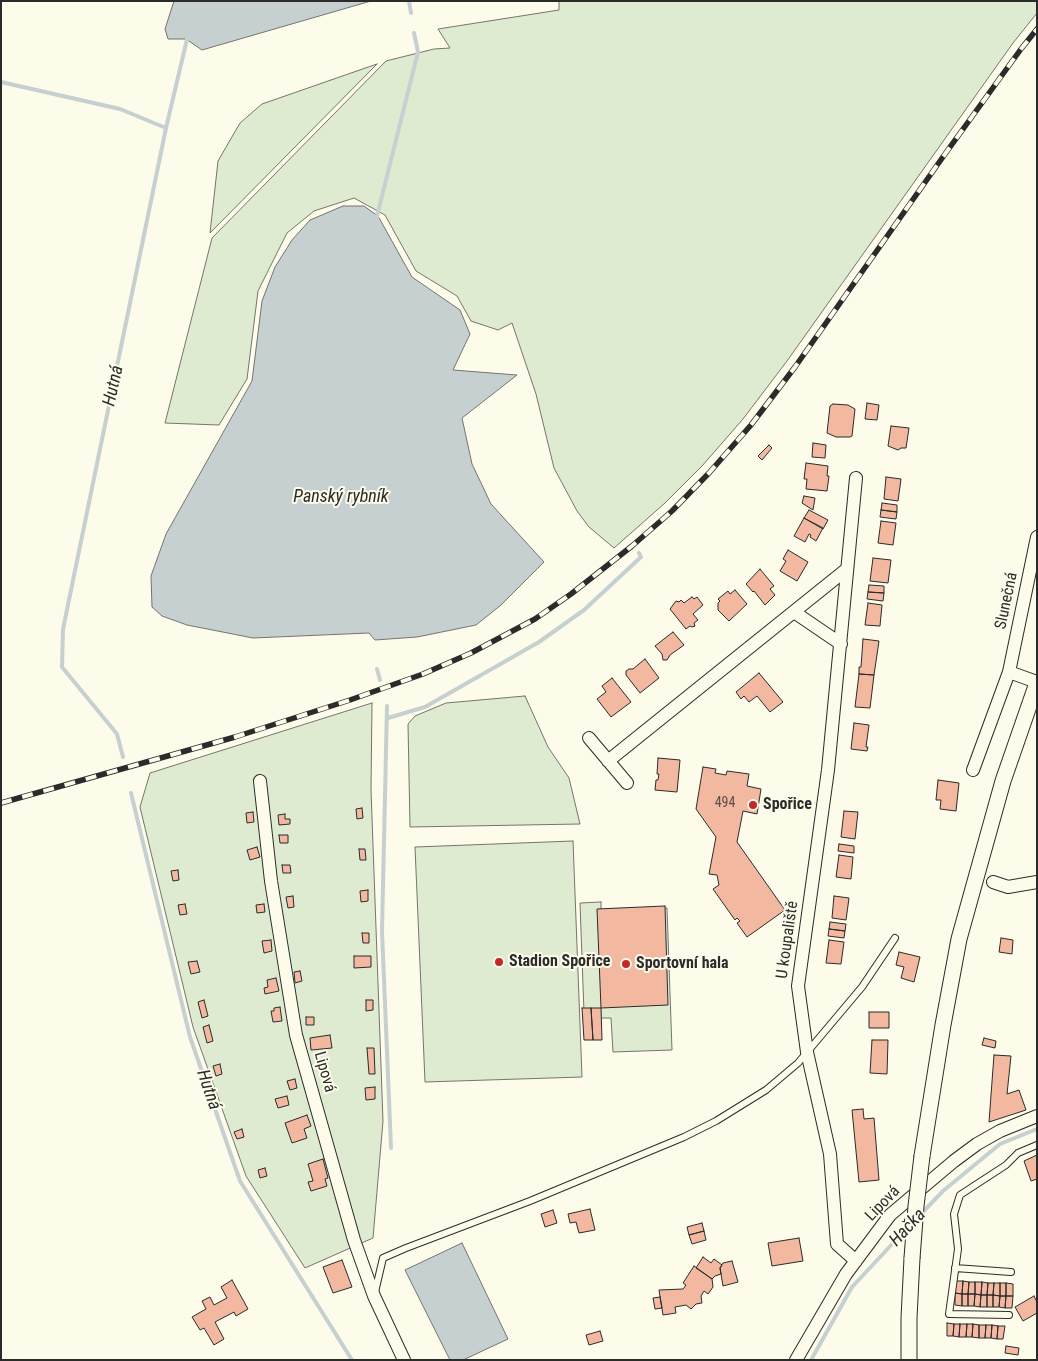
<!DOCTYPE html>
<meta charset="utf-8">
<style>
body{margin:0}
#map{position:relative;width:1038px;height:1361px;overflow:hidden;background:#fdfbea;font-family:"Roboto Condensed",sans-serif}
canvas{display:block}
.frame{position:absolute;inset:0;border:2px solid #2b2b2b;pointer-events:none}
</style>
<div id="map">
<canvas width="1038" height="1361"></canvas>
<div class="frame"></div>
</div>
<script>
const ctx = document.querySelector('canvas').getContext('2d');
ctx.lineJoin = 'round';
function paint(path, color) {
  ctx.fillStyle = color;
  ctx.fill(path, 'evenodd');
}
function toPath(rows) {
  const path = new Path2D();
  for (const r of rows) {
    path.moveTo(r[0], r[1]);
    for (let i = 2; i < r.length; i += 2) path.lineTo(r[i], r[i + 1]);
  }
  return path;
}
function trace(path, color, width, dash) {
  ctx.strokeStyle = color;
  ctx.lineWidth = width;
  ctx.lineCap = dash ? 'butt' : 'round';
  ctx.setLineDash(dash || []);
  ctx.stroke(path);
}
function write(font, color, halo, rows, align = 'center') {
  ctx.font = font + ' "Roboto Condensed",sans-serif';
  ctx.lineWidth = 4;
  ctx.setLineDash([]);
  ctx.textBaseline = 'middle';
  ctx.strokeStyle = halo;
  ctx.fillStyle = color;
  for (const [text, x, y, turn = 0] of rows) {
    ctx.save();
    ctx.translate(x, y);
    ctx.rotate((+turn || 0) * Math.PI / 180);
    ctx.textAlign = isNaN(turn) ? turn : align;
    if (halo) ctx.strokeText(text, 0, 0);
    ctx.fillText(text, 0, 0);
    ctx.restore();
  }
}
const green = toPath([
 [559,1,1037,1,1037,13,1013,43,787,361,743,419,702,466,665,503,614,548,589,527,577,511,554,468,536,394,512,323,498,330,471,321,457,296,416,271,385,215,354,198,314,211,287,233,258,291,247,379,219,425,165,423,212,238,386,61,434,49,450,48,438,29,559,10,559,1],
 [377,64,210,233,218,161,240,123,262,104,377,64],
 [525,696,548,747,569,778,580,824,410,827,408,724,415,716,446,703,525,696],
 [372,703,371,790,383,1121,373,1238,305,1268,246,1176,193,1027,140,807,150,773,372,703],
 [573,841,582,1077,425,1082,415,847,573,841],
 [601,902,601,910,667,908,672,1050,613,1052,611,1018,601,1018,585,1040,580,903,601,902]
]);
paint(green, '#deebd1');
trace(green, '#74746e', 1);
const water = toPath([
 [174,1,371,1,202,50,186,39,168,39,165,29,174,1],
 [343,206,364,206,378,216,412,277,460,310,470,334,453,370,517,375,462,418,472,464,491,504,544,562,501,605,476,625,417,637,375,640,369,633,253,638,187,625,162,616,152,607,151,576,166,534,252,381,262,301,275,267,292,240,310,220,343,206],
 [462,1243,508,1339,463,1360,450,1360,405,1270,462,1243]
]);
paint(water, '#c7d0d0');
trace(water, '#74746e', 1);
trace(toPath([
 [409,1,411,13],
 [1,82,120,109,166,128],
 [376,220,418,52,414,33],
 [377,669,380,680],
 [387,706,382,931,391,1148],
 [388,718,425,707,539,642,584,610,641,557,639,553],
 [123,757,117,734,62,667,63,629,166,128,188,35],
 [131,793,190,1037,240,1181,352,1360],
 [921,1214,943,1191,1000,1144,1037,1129],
 [811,1360,852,1287,909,1226]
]), '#c7d0d0', 4);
const building = toPath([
 [867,403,879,405,877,420,865,419,867,403],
 [833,404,848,405,855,409,852,436,850,437,836,437,827,433,830,406,833,404],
 [891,426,909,428,906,448,901,448,898,450,888,446,891,426],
 [813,443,826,445,825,458,812,457,813,443],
 [769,445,772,448,762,460,758,456,769,445],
 [806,463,828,466,827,476,829,476,827,491,806,489,807,479,804,479,806,463],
 [886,477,901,479,898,501,884,499,886,477],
 [804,496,815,498,813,510,802,503,804,496],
 [882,503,897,505,897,512,881,510,882,503],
 [809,510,828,520,823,529,804,518,809,510],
 [881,510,897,512,896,519,880,517,881,510],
 [804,518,823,528,816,541,810,537,811,535,809,534,805,542,794,536,804,518],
 [881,521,896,523,893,545,878,543,881,521],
 [788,550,808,562,797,581,780,571,786,561,783,559,788,550],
 [873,558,891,560,888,583,870,581,873,558],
 [760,569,774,586,770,589,775,595,765,605,754,591,753,592,746,584,760,569],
 [869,585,884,586,884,593,868,592,869,585],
 [735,590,747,604,729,621,718,610,718,603,720,601,718,599,728,591,730,594,735,590],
 [868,592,884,593,883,601,867,599,868,592],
 [692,597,694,599,697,597,703,605,693,614,698,620,694,623,695,626,692,627,690,626,686,629,670,609,676,601,679,602,681,600,684,603,692,597],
 [868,603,882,605,880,626,865,625,868,603],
 [673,632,684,645,670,655,667,660,663,660,662,654,655,646,673,632],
 [863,639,879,641,874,675,859,674,859,667,861,667,863,639],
 [645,659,659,678,640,693,626,675,626,671,629,669,633,669,645,659],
 [759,673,783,702,770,712,757,696,749,702,744,696,741,699,736,692,759,673],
 [859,674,874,675,870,708,855,707,859,674],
 [612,678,631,702,611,717,597,699,606,692,602,686,612,678],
 [854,723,869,725,866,747,868,747,867,751,851,749,854,723],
 [658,758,680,760,677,792,655,790,656,780,658,780,659,774,657,774,658,758],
 [703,767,716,769,715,773,726,775,727,771,749,774,747,786,761,789,757,814,743,811,737,842,785,910,747,937,737,923,740,921,737,918,735,920,713,889,719,885,717,875,709,874,716,837,696,809,703,767],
 [938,780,959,783,956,811,940,809,941,800,936,800,938,780],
 [362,808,363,818,357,819,356,809,362,808],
 [844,811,858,812,855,839,841,837,844,811],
 [253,812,254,822,247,823,246,813,253,812],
 [285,814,285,819,290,819,290,824,279,825,278,815,285,814],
 [279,835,288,835,288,843,280,843,279,835],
 [839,844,854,846,854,853,838,851,839,844],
 [257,847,260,857,250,860,247,850,257,847],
 [359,849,365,849,366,860,360,860,359,849],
 [839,855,853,857,851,879,836,877,839,855],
 [282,865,290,865,291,873,283,873,282,865],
 [178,870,179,880,173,881,171,871,178,870],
 [368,890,368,901,361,902,360,891,368,890],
 [293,896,294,907,288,908,286,897,293,896],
 [834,896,849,898,846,920,832,918,834,896],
 [185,904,187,914,180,915,178,905,185,904],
 [264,904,265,912,257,913,256,905,264,904],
 [665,906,668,1005,601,1008,597,909,665,906],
 [830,922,846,924,845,931,829,929,830,922],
 [829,929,845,931,844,938,828,936,829,929],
 [362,933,369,933,369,943,363,943,362,933],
 [1001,938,1013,940,1012,954,999,952,1001,938],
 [271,940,272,951,264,953,262,941,271,940],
 [829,940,844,942,841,964,826,963,829,940],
 [899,952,920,957,914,982,901,978,904,967,896,965,899,952],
 [354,956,371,956,371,967,354,968,354,956],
 [197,961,200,972,191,974,188,962,197,961],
 [300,971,302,981,295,983,294,972,300,971],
 [276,978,279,991,265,994,264,988,268,987,267,980,276,978],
 [204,1000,208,1016,202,1018,198,1002,204,1000],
 [366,1000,373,1000,373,1010,366,1011,366,1000],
 [280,1007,282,1021,273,1022,271,1011,274,1011,274,1008,280,1007],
 [582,1008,591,1008,593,1040,584,1040,582,1008],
 [591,1008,601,1008,602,1040,593,1040,591,1008],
 [869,1012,889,1012,889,1028,869,1028,869,1012],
 [306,1017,314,1017,314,1025,306,1025,306,1017],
 [209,1025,213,1041,207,1043,203,1027,209,1025],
 [330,1035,332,1048,311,1050,310,1038,330,1035],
 [984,1038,996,1041,995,1048,982,1045,984,1038],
 [872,1040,888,1040,887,1074,870,1073,872,1040],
 [367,1048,374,1048,375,1074,369,1074,367,1048],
 [994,1055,1011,1056,1007,1094,1019,1090,1026,1110,989,1122,994,1055],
 [220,1064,222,1074,216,1076,213,1066,220,1064],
 [295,1079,297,1088,290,1090,287,1081,295,1079],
 [375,1087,375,1099,366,1100,365,1088,375,1087],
 [287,1096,289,1105,278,1108,275,1099,287,1096],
 [863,1109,864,1119,874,1118,879,1180,859,1182,852,1110,863,1109],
 [307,1115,311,1126,304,1129,307,1138,292,1143,285,1123,307,1115],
 [242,1129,244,1137,237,1139,234,1132,242,1129],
 [1037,1155,1037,1179,1031,1181,1024,1161,1037,1155],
 [323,1159,328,1178,325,1179,327,1186,311,1191,308,1182,313,1181,308,1164,323,1159],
 [265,1168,267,1176,260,1178,258,1170,265,1168],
 [590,1209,595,1230,579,1233,576,1222,570,1223,568,1214,590,1209],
 [553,1210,557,1223,545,1227,541,1214,553,1210],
 [702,1223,704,1231,689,1235,687,1227,702,1223],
 [704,1231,706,1240,692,1244,689,1235,704,1231],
 [799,1238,803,1261,772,1266,768,1243,799,1238],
 [703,1257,711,1263,714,1259,722,1265,720,1268,721,1274,715,1276,712,1279,696,1268,703,1257],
 [342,1260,352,1287,333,1293,323,1267,342,1260],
 [732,1261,738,1282,723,1286,720,1268,723,1263,732,1261],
 [694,1266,712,1279,713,1287,708,1294,704,1291,701,1296,702,1303,696,1304,691,1309,686,1305,675,1307,676,1313,663,1315,659,1290,683,1289,686,1285,683,1283,694,1266],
 [232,1280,248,1309,236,1316,234,1312,215,1322,224,1339,214,1345,204,1328,200,1330,192,1317,206,1309,202,1301,210,1297,214,1305,227,1298,221,1287,232,1280],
 [956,1281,963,1281,962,1294,955,1293,956,1281],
 [963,1281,969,1282,968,1294,962,1294,963,1281],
 [969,1282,975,1282,975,1294,968,1294,969,1282],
 [975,1282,982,1282,981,1295,975,1294,975,1282],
 [982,1282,988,1283,987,1295,981,1295,982,1282],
 [988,1283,994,1283,993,1295,987,1295,988,1283],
 [994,1283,1000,1283,1000,1296,993,1295,994,1283],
 [1000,1283,1006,1283,1006,1296,1000,1296,1000,1283],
 [1006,1283,1013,1284,1013,1296,1006,1296,1006,1283],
 [955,1293,962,1294,962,1306,955,1305,955,1293],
 [962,1294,968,1294,968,1306,962,1306,962,1294],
 [968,1294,975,1294,974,1306,968,1306,968,1294],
 [975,1294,981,1295,980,1307,974,1306,975,1294],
 [981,1295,987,1295,987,1307,980,1307,981,1295],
 [987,1295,993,1295,993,1307,987,1307,987,1295],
 [993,1295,1000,1296,999,1307,993,1307,993,1295],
 [1000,1296,1006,1296,1005,1308,999,1307,1000,1296],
 [1006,1296,1013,1296,1012,1308,1005,1308,1006,1296],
 [1034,1296,1037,1302,1037,1313,1023,1321,1015,1307,1034,1296],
 [660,1297,662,1308,655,1309,653,1298,660,1297],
 [947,1323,954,1324,953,1336,947,1336,947,1323],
 [954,1324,960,1324,959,1337,953,1336,954,1324],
 [960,1324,967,1324,966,1337,959,1337,960,1324],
 [967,1324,973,1324,972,1337,966,1337,967,1324],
 [973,1324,979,1325,979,1338,972,1337,973,1324],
 [979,1325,986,1325,985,1338,979,1338,979,1325],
 [986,1325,992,1325,991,1338,985,1338,986,1325],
 [992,1325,998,1326,997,1339,991,1338,992,1325],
 [998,1326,1005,1326,1003,1339,997,1339,998,1326],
 [600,1331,603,1341,589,1345,586,1335,600,1331],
 [1006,1346,1019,1348,1018,1355,1005,1353,1006,1346]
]);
paint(building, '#f2b8a0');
trace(building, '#2b2b2b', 1);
const service = toPath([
 [955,1268,1011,1272],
 [375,1292,383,1258,406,1248,530,1201,684,1137,716,1121,766,1090,798,1063,862,987,895,938],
 [1009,1315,949,1314,958,1249,954,1214,960,1195,1006,1165,1018,1153,1037,1145]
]);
const minor = toPath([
 [794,612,841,644],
 [1009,672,1037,682],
 [589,738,627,783],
 [608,761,847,569],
 [973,770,1009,672,1037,537],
 [260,781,271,881,296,1035,354,1240,374,1296,404,1360],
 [993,882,1008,887,1037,882],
 [856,1261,837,1244,830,1154,807,1052,798,986,828,770,856,478],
 [796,1360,846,1274,890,1215,954,1161,977,1144,1000,1131,1037,1116]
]);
const tertiary = toPath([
 [922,1156,943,1025,959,939,1003,781,1037,683],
 [909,1360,909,1318,912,1258]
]);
trace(service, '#2b2b2b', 8);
trace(minor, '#2b2b2b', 14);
trace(tertiary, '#2b2b2b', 17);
trace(service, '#fdfbea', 6);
trace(minor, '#fdfbea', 12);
trace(tertiary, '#fdfbea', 15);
const rail = toPath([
 [1,803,235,737,350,700,423,674,471,653,535,619,571,594,632,546,672,511,709,473,751,425,795,367,945,154,1021,49,1037,29]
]);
trace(rail, '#2b2b2b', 5.5);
trace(rail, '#fdfbea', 4, [11]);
const tertiaryBridge = toPath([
 [912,1258,916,1206,922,1156]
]);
trace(tertiaryBridge, '#2b2b2b', 17, []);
trace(tertiaryBridge, '#fdfbea', 15);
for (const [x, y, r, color] of [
 [753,805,5,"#c62828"],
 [499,962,5,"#c62828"],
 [626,964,5,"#c62828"]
]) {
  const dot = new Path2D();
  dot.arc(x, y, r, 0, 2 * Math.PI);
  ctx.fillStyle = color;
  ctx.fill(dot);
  trace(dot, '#fdfbea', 2);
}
write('14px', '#5d4e48', null, [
 ["494",725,803]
]);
write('16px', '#2b2b2b', '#fdfbea', [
 ["Slunečná",1007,601,-78],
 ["U koupaliště",788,940,-82],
 ["Lipová",324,1072,74],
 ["Lipová",883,1204,-46]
]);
write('bold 16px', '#2b2b2b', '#fdfbea', [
 ["Spořice",763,805],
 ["Stadion Spořice",509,962],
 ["Sportovní hala",636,964]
], 'left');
write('italic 18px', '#2b2b2b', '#fdfbea', [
 ["Hutná",114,386,-78],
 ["Panský rybník",341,497],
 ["Hutná",208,1090,71],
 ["Hačka",908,1228,-47]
]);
</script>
